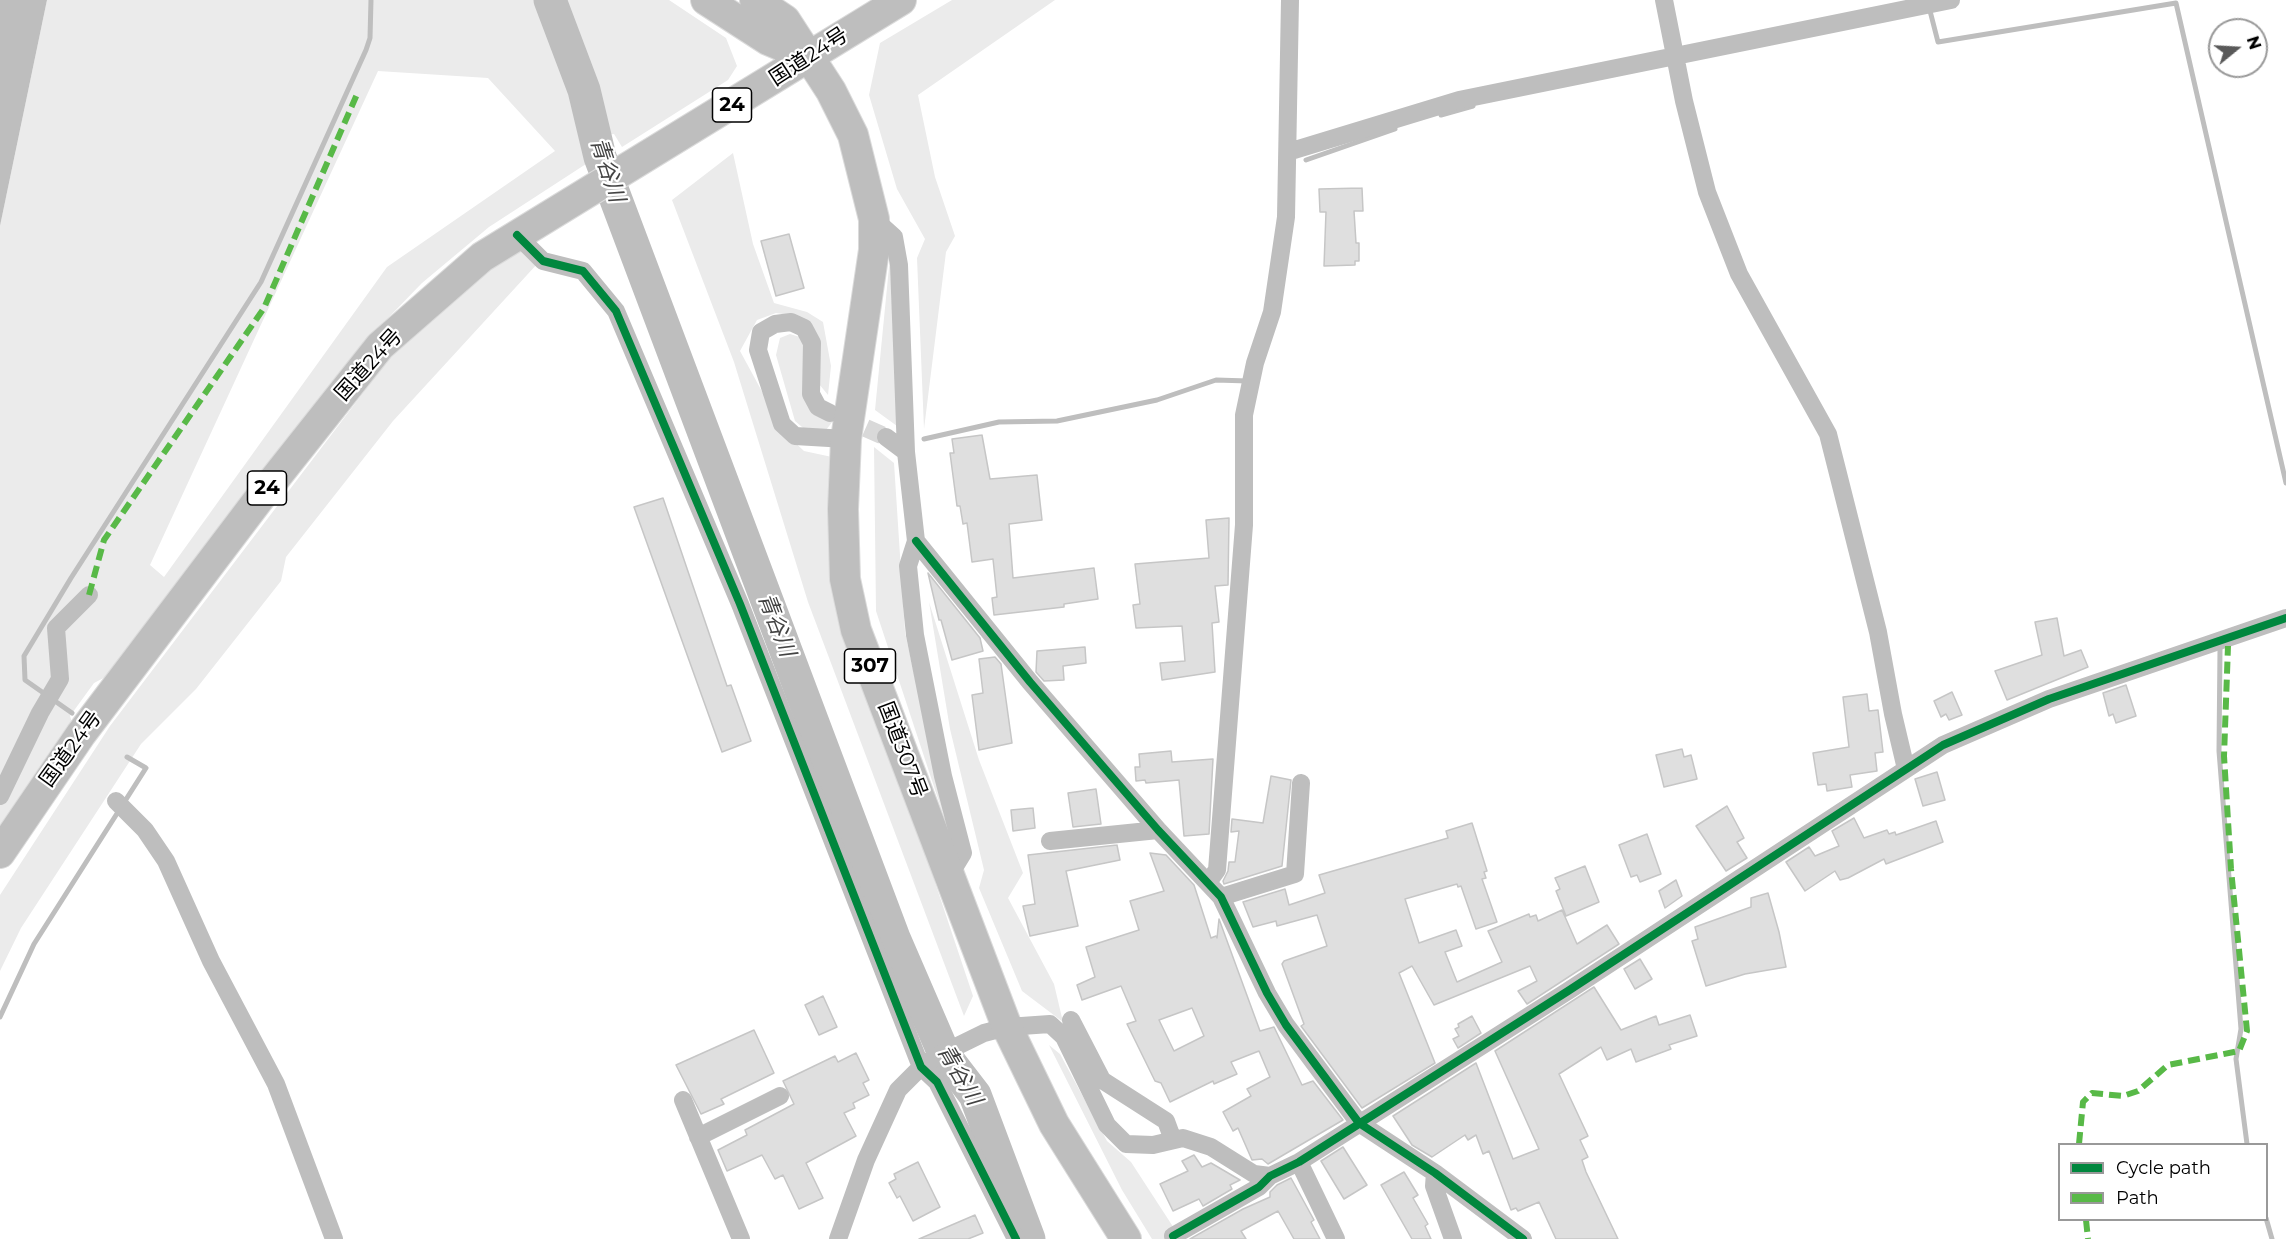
<!DOCTYPE html>
<meta charset="utf-8">
<style>
body{margin:0}
#map{position:relative;width:2286px;height:1239px;overflow:hidden;background:#fff;font-family:Montserrat,sans-serif}
canvas{display:block}
.legend{position:absolute;left:2058px;top:1143px;width:210px;height:78px;box-sizing:border-box;background:#fff;border:2px solid #999;margin:0;padding:8px 10px;list-style:none;font-size:18px;color:#000}
.legend li{display:flex;align-items:center;gap:12px;height:30px}
.legend b{width:30px;border:2px solid #999}
.north{position:absolute;left:2208px;top:18px;width:60px;height:60px;box-sizing:border-box;background:#fff;border:2px solid #999;border-radius:50%;rotate:72deg;font-size:16px;font-weight:700;line-height:24px;text-align:center;color:#000}
.north::after{content:'';display:block;margin:auto;width:21px;height:27px;background:#595959;clip-path:polygon(50% 0,100% 100%,50% 72%,0 100%)}
</style>
<div id="map">
<canvas width="2286" height="1239"></canvas>
<ul class="legend">
<li><b style="height:8px;background:#00873e"></b>Cycle path</li>
<li><b style="height:8px;background:#58b947"></b>Path</li>
</ul>
<div class="north">N</div>
</div>
<script>
const ctx = document.querySelector('canvas').getContext('2d');
ctx.lineJoin = 'round';
function paint(path, color) {
  ctx.fillStyle = color;
  ctx.fill(path, 'evenodd');
}
function toPath(rows) {
  const path = new Path2D();
  for (const r of rows) {
    path.moveTo(r[0], r[1]);
    for (let i = 2; i < r.length; i += 2) path.lineTo(r[i], r[i + 1]);
  }
  return path;
}
function trace(path, color, width, dash) {
  ctx.strokeStyle = color;
  ctx.lineWidth = width;
  ctx.lineCap = dash ? 'butt' : 'round';
  ctx.setLineDash(dash || []);
  ctx.stroke(path);
}
function write(font, color, halo, rows, align = 'center') {
  ctx.font = font + ' Montserrat,"Noto Sans JP",sans-serif';
  ctx.lineWidth = 4.5;
  ctx.setLineDash([]);
  ctx.textBaseline = 'middle';
  ctx.strokeStyle = halo;
  ctx.fillStyle = color;
  for (const [text, x, y, turn = 0] of rows) {
    ctx.save();
    ctx.translate(x, y);
    ctx.rotate((+turn || 0) * Math.PI / 180);
    ctx.textAlign = isNaN(turn) ? turn : align;
    if (halo) ctx.strokeText(text, 0, 0);
    ctx.fillText(text, 0, 0);
    ctx.restore();
  }
}
paint(toPath([
 [47,0,669,0,726,38,737,66,728,80,622,147,614,134,579,138,586,164,489,227,422,283,360,347,113,673,94,683,70,716,73,726,0,858,0,226],
 [378,71,488,78,555,151,387,267,164,577,150,565],
 [952,0,1055,0,918,95,935,177,955,236,946,252,924,429,917,258,925,239,897,189,869,95,880,43],
 [733,153,753,244,774,303,807,312,823,322,831,366,828,395,819,384,797,316,776,313,757,320,740,351,784,432,804,451,832,457,887,739,973,996,964,1016,808,602,734,362,672,200],
 [517,244,538,263,393,421,286,557,281,581,196,689,141,744,21,928,0,971,0,895,110,726,395,351],
 [890,257,897,426,875,410],
 [790,334,803,338,812,402,833,421,826,430,809,433,795,421,776,355,780,338],
 [874,447,894,463,905,632,947,826,876,611],
 [929,602,979,760,1023,873,1008,898,1054,984,1063,1022,1022,991,979,888,984,870,950,729],
 [1049,1045,1060,1054,1107,1141,1131,1162,1181,1239,1152,1239,1122,1190]
]), '#ebebeb');
paint(toPath([
 [0,0,47,0,0,226]
]), '#bebebe');
trace(toPath([
 [1929,7,1938,42,2176,3,2286,483],
 [1441,115,1473,106],
 [1306,160,1395,129],
 [924,439,999,422,1057,421,1157,400,1216,380,1248,381],
 [2220,648,2219,751,2241,1029,2236,1059,2247,1144],
 [72,713,25,680,24,656,71,578,261,282,366,50,370,38,371,0],
 [0,1017,34,944,146,768,127,757],
 [2266,1218,2272,1239]
]), '#bebebe', 5);
trace(toPath([
 [550,0,584,90,600,157,894,938,945,1056,975,1095,1029,1239]
]), '#bebebe', 33);
const building = toPath([
 [1362,188,1363,211,1354,211,1356,243,1359,243,1359,261,1355,261,1355,265,1324,266,1326,212,1320,212,1319,189,1362,188],
 [789,234,804,288,776,296,761,241,789,234],
 [982,435,990,479,1037,475,1042,520,1009,524,1013,578,1094,568,1098,599,1064,604,1064,607,994,615,992,598,997,597,993,559,972,562,967,523,963,524,960,506,957,506,950,453,954,453,952,439,982,435],
 [663,498,727,686,731,685,751,741,722,752,634,507,663,498],
 [1229,518,1228,585,1215,586,1219,622,1212,623,1215,672,1162,680,1160,663,1185,661,1182,626,1136,628,1133,605,1140,604,1135,564,1209,558,1206,520,1229,518],
 [928,573,980,638,983,651,952,660,941,620,939,620,928,573],
 [2057,618,2064,656,2081,650,2088,667,2007,700,1995,671,2042,655,2035,622,2057,618],
 [1085,647,1086,663,1063,666,1064,680,1044,681,1036,672,1037,651,1085,647],
 [995,657,1001,664,1012,743,979,750,972,695,983,693,979,659,995,657],
 [2126,685,2136,716,2116,723,2113,714,2109,716,2103,693,2126,685],
 [1952,692,1962,715,1949,720,1946,714,1941,717,1934,701,1952,692],
 [1867,694,1869,711,1878,710,1883,752,1875,753,1877,771,1850,775,1852,787,1827,791,1826,784,1818,785,1813,753,1849,747,1843,697,1867,694],
 [1682,749,1684,757,1691,755,1697,779,1664,787,1656,755,1682,749],
 [1171,751,1172,762,1213,759,1209,834,1184,836,1179,780,1146,783,1145,780,1136,781,1135,767,1140,767,1139,754,1171,751],
 [1937,772,1945,800,1923,806,1915,779,1937,772],
 [1271,776,1291,780,1282,866,1224,884,1223,881,1228,871,1229,862,1235,862,1239,831,1231,832,1232,819,1263,823,1271,776],
 [1096,789,1101,824,1073,827,1068,793,1096,789],
 [1727,806,1744,838,1737,842,1747,858,1726,871,1696,826,1727,806],
 [1033,808,1035,828,1013,831,1011,810,1033,808],
 [1854,818,1864,838,1887,830,1889,834,1895,832,1896,835,1936,821,1943,842,1886,864,1884,859,1848,878,1840,880,1835,871,1805,891,1786,862,1809,847,1815,856,1839,846,1832,831,1854,818],
 [1472,823,1487,871,1484,872,1486,878,1482,879,1497,922,1476,929,1461,886,1458,887,1457,884,1405,899,1419,943,1456,930,1462,946,1445,952,1457,982,1502,962,1488,931,1529,914,1530,917,1536,915,1538,921,1562,910,1577,944,1607,925,1619,944,1527,1004,1518,991,1537,981,1530,966,1434,1005,1412,966,1399,973,1435,1063,1362,1108,1301,1026,1304,1024,1282,964,1284,961,1327,946,1317,915,1277,926,1276,921,1253,927,1243,902,1285,889,1289,905,1325,893,1319,875,1448,838,1446,831,1472,823],
 [1647,834,1661,874,1640,882,1637,875,1631,877,1619,845,1647,834],
 [1117,845,1120,860,1066,871,1078,926,1030,936,1023,906,1035,904,1028,855,1117,845],
 [1150,853,1166,855,1194,885,1211,938,1216,936,1217,938,1219,919,1260,1031,1274,1027,1302,1085,1313,1081,1343,1120,1268,1164,1262,1159,1252,1160,1238,1128,1233,1131,1223,1112,1251,1096,1247,1089,1270,1077,1259,1051,1231,1062,1237,1074,1214,1084,1213,1081,1170,1102,1161,1083,1155,1081,1127,1024,1136,1021,1121,986,1082,1000,1077,985,1095,977,1086,947,1139,930,1130,901,1164,891,1150,853],
 [1192,1008,1204,1036,1174,1051,1159,1020,1192,1008],
 [1585,866,1599,902,1566,916,1556,891,1560,889,1555,878,1585,866],
 [1676,880,1682,896,1665,908,1659,891,1676,880],
 [1768,893,1779,932,1786,967,1745,974,1706,986,1692,941,1698,939,1695,927,1751,907,1751,898,1768,893],
 [1640,959,1652,979,1635,989,1624,969,1640,959],
 [1594,987,1621,1030,1656,1016,1659,1025,1690,1015,1697,1036,1669,1045,1671,1049,1636,1062,1631,1049,1607,1060,1601,1047,1559,1074,1588,1136,1580,1140,1588,1157,1582,1160,1586,1172,1618,1239,1556,1239,1539,1202,1518,1211,1516,1208,1511,1210,1489,1151,1483,1154,1476,1135,1468,1140,1465,1135,1432,1157,1412,1145,1393,1116,1476,1063,1513,1159,1539,1149,1495,1051,1594,987],
 [823,996,837,1027,819,1035,805,1005,823,996],
 [1472,1016,1481,1033,1458,1048,1453,1039,1459,1036,1455,1029,1459,1027,1458,1024,1472,1016],
 [754,1030,774,1073,721,1099,724,1104,701,1114,676,1065,754,1030],
 [856,1053,869,1080,863,1083,869,1095,853,1103,855,1108,844,1113,856,1136,806,1163,823,1198,799,1209,783,1175,775,1179,762,1155,727,1171,718,1150,747,1135,745,1130,794,1104,783,1081,835,1056,838,1062,856,1053],
 [1343,1147,1367,1185,1344,1199,1321,1161,1343,1147],
 [1194,1155,1202,1167,1211,1163,1240,1180,1230,1185,1232,1189,1203,1206,1199,1199,1173,1211,1160,1184,1188,1171,1182,1161,1194,1155],
 [918,1162,940,1207,913,1221,900,1196,897,1198,889,1183,896,1179,894,1174,918,1162],
 [1404,1172,1418,1195,1413,1198,1428,1224,1425,1226,1431,1239,1412,1239,1381,1185,1404,1172],
 [1291,1178,1314,1220,1311,1222,1320,1239,1294,1239,1278,1211,1241,1231,1246,1239,1190,1239,1243,1209,1270,1197,1270,1192,1277,1185,1291,1178],
 [975,1215,983,1233,968,1239,919,1239,975,1215]
]);
paint(building, '#dfdfdf');
trace(building, '#c6c6c6', 1.5);
trace(toPath([
 [841,417,886,437]
]), '#d9d9d9', 18, [18, 9]);
const trunk = toPath([
 [706,0,768,40,808,57],
 [755,0,785,20,831,91,853,135,874,219,874,250,846,439,843,509,845,579,856,630,1007,1027,1054,1124,1126,1239],
 [0,853,81,734,265,491,380,346,482,257,901,0]
]);
trace(trunk, '#dbdbdb', 32);
trace(toPath([
 [1664,0,1684,101,1707,192,1739,274,1828,434,1878,632,1893,714,1906,769],
 [1288,152,1459,100,1951,0],
 [874,219,894,237,899,265,906,452,916,541,908,566,915,635,943,776,963,853,949,876],
 [517,235,543,261,583,271,616,311,740,604,921,1067,937,1082,1016,1239],
 [830,413,818,407,811,394,812,343,804,328,791,322,775,324,761,332,758,350,782,424,795,436,846,439],
 [886,437,906,452],
 [916,541,1030,682,1158,830,1221,897,1267,993,1286,1025,1359,1123,1435,1173,1523,1239],
 [0,796,40,713,60,679,56,628,89,595],
 [116,801,145,830,166,861,211,961,276,1084,334,1239],
 [1050,841,1158,830],
 [1209,881,1217,870,1244,525,1244,415,1255,363,1272,312,1286,217,1290,0],
 [1221,897,1295,874,1301,783],
 [1071,1020,1102,1080,1166,1121,1173,1140],
 [683,1100,741,1239],
 [698,1137,780,1096],
 [1299,1162,1336,1239],
 [1435,1173,1434,1186,1453,1239],
 [1173,1236,1259,1187,1270,1176,1299,1162,1568,991,1943,745,2049,699,2286,618],
 [838,1239,866,1160,898,1090,921,1067,937,1056,984,1033,1007,1027,1050,1024,1064,1037,1107,1125,1126,1144,1153,1145,1183,1138,1211,1147,1254,1174,1270,1176]
]), '#bebebe', 18);
trace(trunk, '#bebebe', 30);
trace(toPath([
 [89,595,104,540,264,308,358,92],
 [2079,1144,2083,1102,2092,1093,2123,1096,2138,1091,2168,1065,2239,1051,2247,1031,2231,869,2224,756,2228,646],
 [2086,1220,2088,1239]
]), '#58b947', 6, [12, 6]);
trace(toPath([
 [517,235,543,261,583,271,616,311,740,604,921,1067,937,1082,1016,1239],
 [916,541,1030,682,1158,830,1221,897,1267,993,1286,1025,1359,1123,1435,1173,1523,1239],
 [1173,1236,1259,1187,1270,1176,1299,1162,1568,991,1943,745,2049,699,2286,618]
]), '#00873e', 8);
for (const [x, y, w] of [
 [732,105,39],
 [267,488,39],
 [870,666,51]
]) {
  const box = new Path2D();
  box.roundRect(x - w / 2, y - 17, w, 34, 4.5);
  ctx.fillStyle = '#fff';
  ctx.fill(box);
  trace(box, '#000', 1.5);
}
write('bold 20px', '#000', null, [
 ["24",732,105],
 ["24",267,488],
 ["307",870,666]
]);
write('21px', '#000', '#fff', [
 ["国道24号",809,57,-33],
 ["国道24号",369,365,-48],
 ["国道24号",71,749,-54],
 ["国道307号",902,750,69]
]);
write('italic 22px', '#434343', '#fff', [
 ["青谷川",607,170,72],
 ["青谷川",776,625,69],
 ["青谷川",959,1075,60]
]);
</script>
